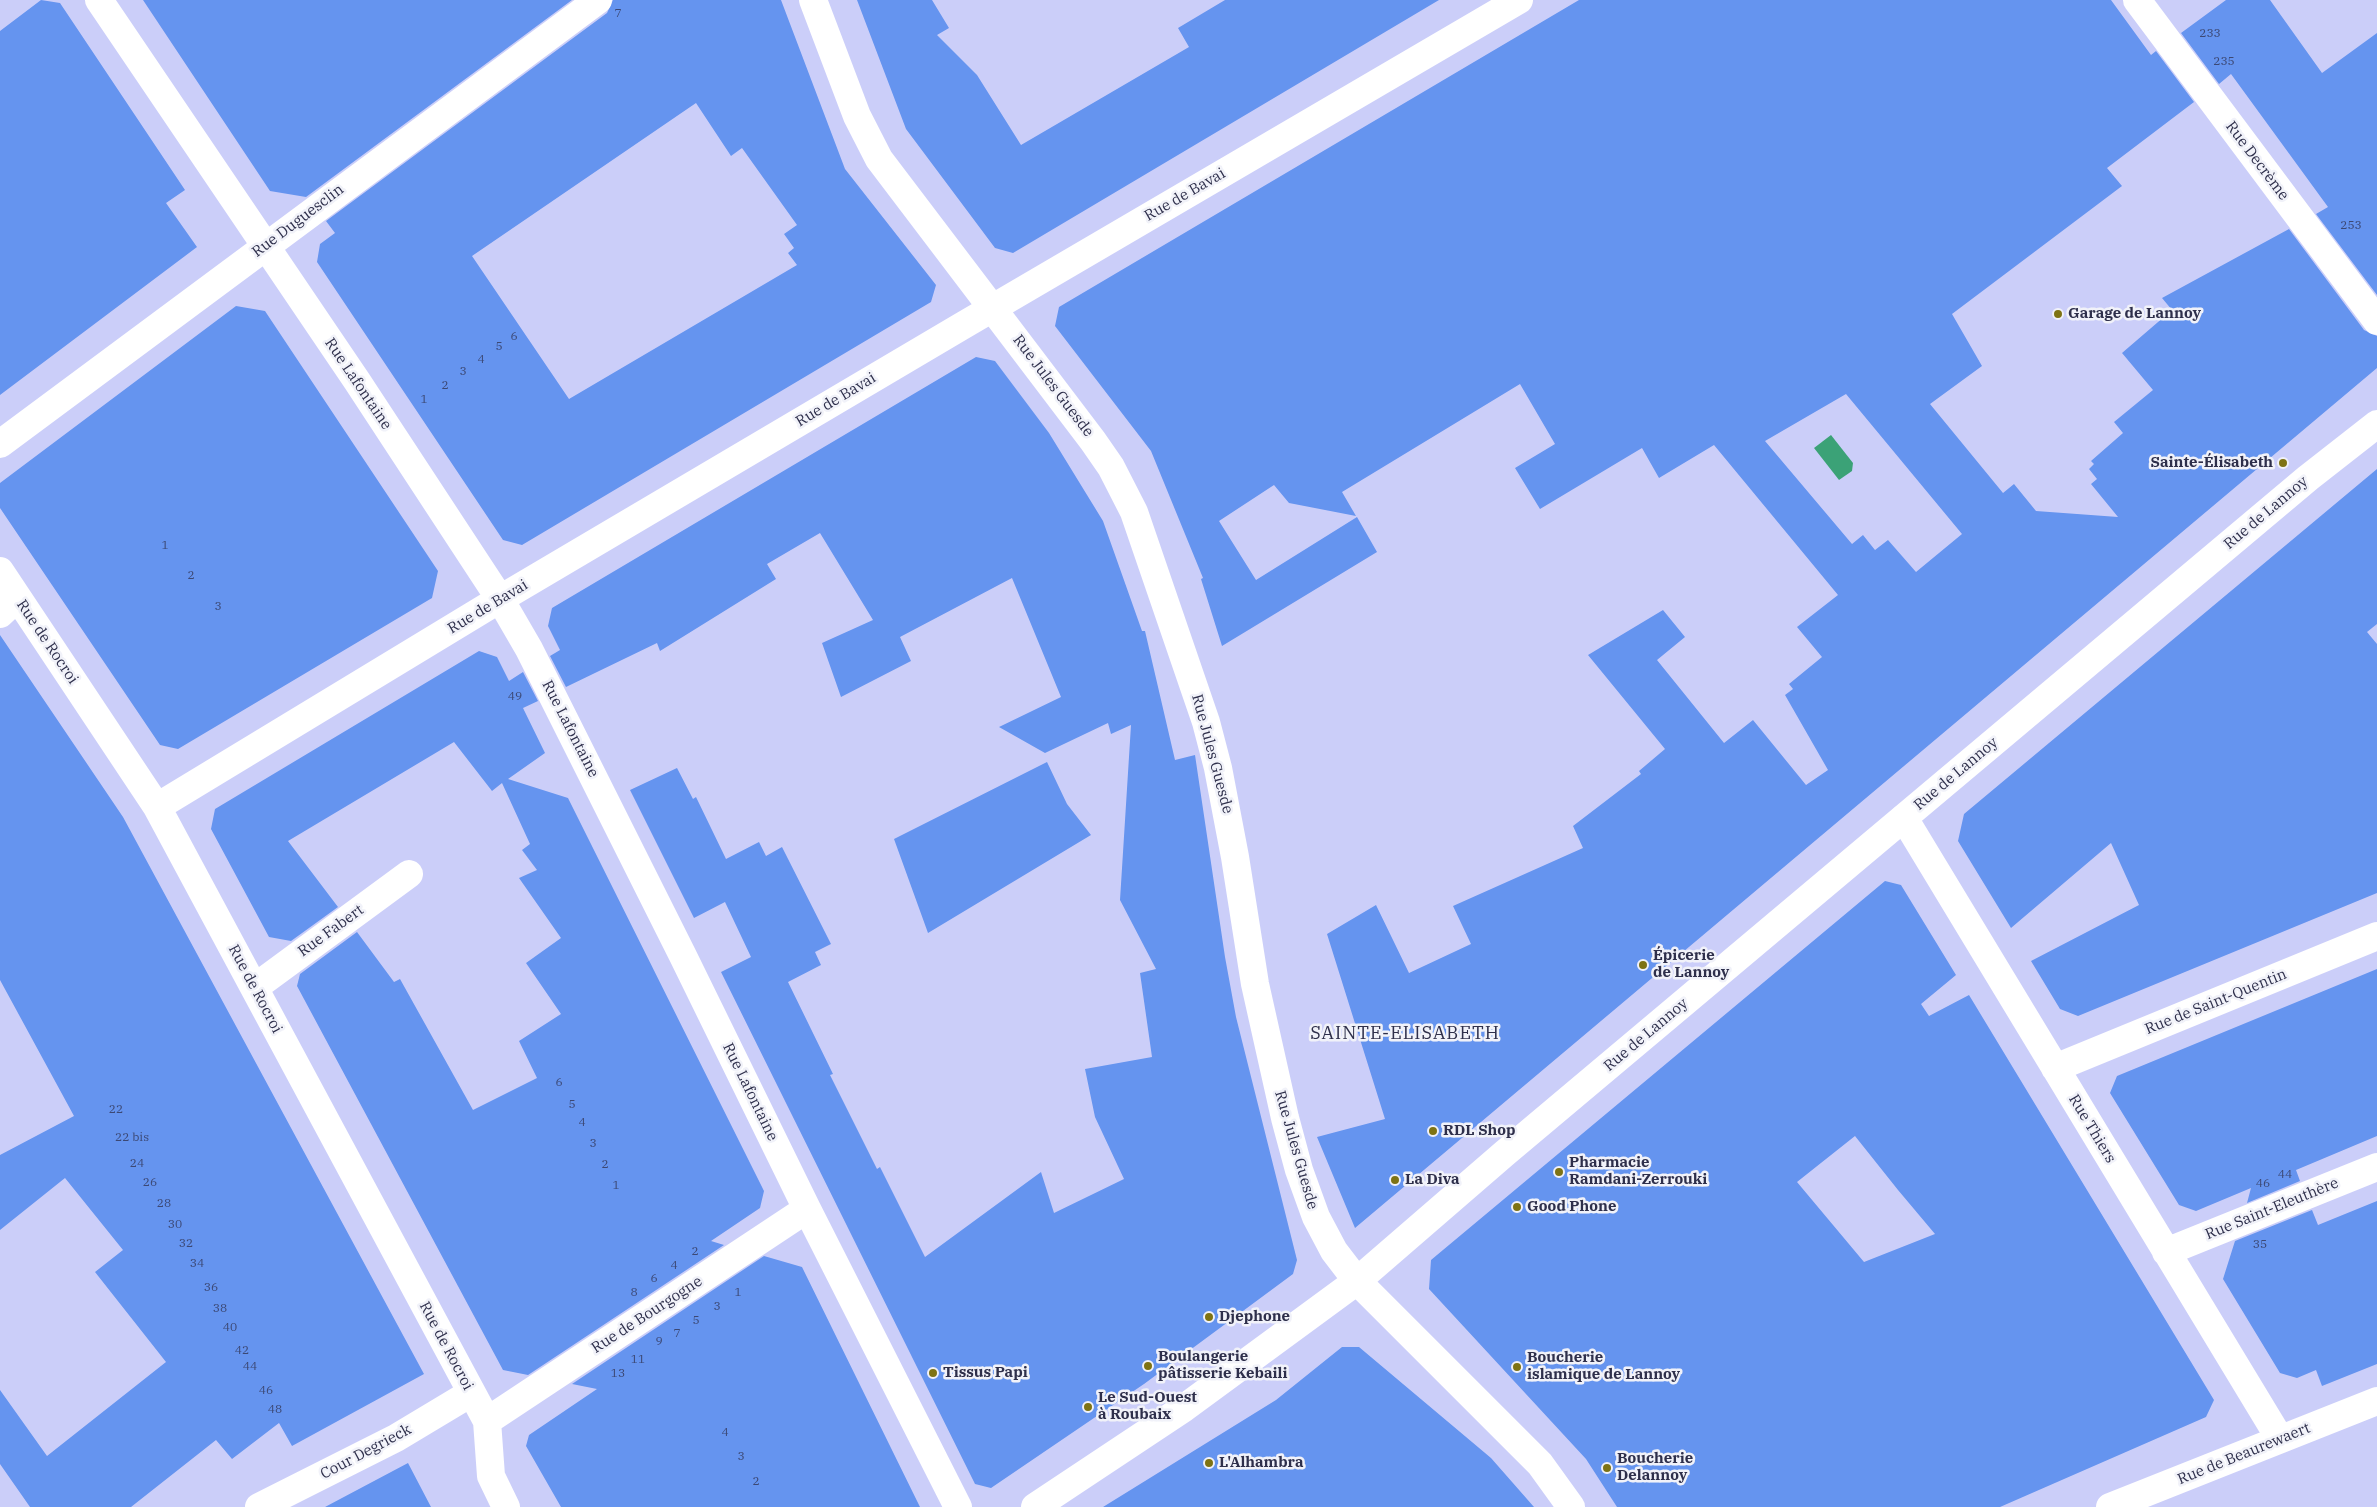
<!DOCTYPE html>
<meta charset="utf-8">
<style>
body{margin:0}
canvas{display:block;background:#cbcef9}
</style>
<canvas width="2377" height="1507"></canvas>
<script>
const ctx = document.querySelector('canvas').getContext('2d');
ctx.lineJoin = 'round';
function paint(path, color) {
  ctx.fillStyle = color;
  ctx.fill(path, 'evenodd');
}
function toPath(rows) {
  const path = new Path2D();
  for (const r of rows) {
    path.moveTo(r[0], r[1]);
    for (let i = 2; i < r.length; i += 2) path.lineTo(r[i], r[i + 1]);
  }
  return path;
}
function trace(path, color, width, dash) {
  ctx.strokeStyle = color;
  ctx.lineWidth = width;
  ctx.lineCap = dash ? 'butt' : 'round';
  ctx.setLineDash(dash || []);
  ctx.stroke(path);
}
function write(font, color, halo, rows, align = 'center') {
  ctx.font = font + ' "IBM Plex Serif",serif';
  ctx.lineWidth = 5;
  ctx.setLineDash([]);
  ctx.textBaseline = 'middle';
  ctx.strokeStyle = halo;
  ctx.fillStyle = color;
  for (const [text, x, y, turn = 0] of rows) {
    ctx.save();
    ctx.translate(x, y);
    ctx.rotate((+turn || 0) * Math.PI / 180);
    ctx.textAlign = isNaN(turn) ? turn : align;
    if (halo) ctx.strokeText(text, 0, 0);
    ctx.fillText(text, 0, 0);
    ctx.restore();
  }
}
paint(toPath([
 [1831,435,1853,463,1852,471,1839,480,1814,448]
]), '#3ba277');
paint(toPath([
 [41,0,60,3,185,190,166,203,197,247,0,395,0,31],
 [143,0,572,0,306,197,270,191],
 [613,0,781,0,845,169,936,285,931,302,522,545,503,540,317,262,320,244,335,233,326,221,607,13],
 [696,103,731,156,742,148,797,225,784,234,794,248,788,253,797,265,569,399,472,256],
 [857,0,932,0,949,28,937,35,977,75,1021,145,1189,47,1178,28,1225,0,1439,0,1013,253,995,248,906,129],
 [1579,0,2111,0,2151,55,2156,51,2194,102,2107,168,2122,186,1952,314,1982,366,1930,404,2003,493,2014,484,2036,511,2118,517,2091,484,2097,479,2089,469,2094,464,2091,461,2123,433,2114,422,2153,390,2122,353,2172,310,2162,298,2289,229,2364,330,2377,336,2377,368,1355,1228,1317,1137,1385,1119,1327,934,1376,905,1409,973,1471,944,1453,906,1583,848,1573,826,1641,774,1639,771,1665,749,1588,655,1663,610,1685,637,1657,660,1724,743,1753,720,1806,785,1828,770,1785,695,1793,689,1789,684,1822,657,1797,627,1838,595,1714,445,1659,478,1642,448,1540,509,1515,468,1555,444,1520,384,1342,492,1356,516,1289,503,1274,485,1219,521,1256,580,1357,517,1377,552,1222,646,1201,579,1203,578,1151,451,1055,326,1059,307],
 [1846,394,1962,534,1916,572,1888,540,1875,550,1863,535,1852,544,1765,441],
 [2226,0,2270,0,2322,73,2377,33,2377,295,2316,214,2328,207,2231,74,2219,84,2181,33],
 [236,306,265,311,438,571,432,598,178,749,160,745,0,508,0,483],
 [976,357,995,361,1049,433,1103,521,1142,631,1145,631,1175,760,1195,755,1225,957,1236,1017,1297,1260,1293,1274,1247,1308,1144,1384,991,1488,975,1484,721,972,751,957,725,902,694,918,630,790,677,768,693,799,696,797,726,859,759,842,766,856,782,847,831,944,815,952,821,965,788,982,833,1074,830,1075,877,1169,880,1167,925,1257,1041,1172,1054,1213,1124,1179,1095,1117,1085,1069,1152,1057,1140,973,1156,969,1120,900,1131,725,1111,734,1108,723,1045,753,999,727,1061,697,1012,578,900,637,911,661,841,697,822,643,873,620,820,533,767,564,776,579,660,651,657,643,566,687,550,656,560,650,548,626,552,608],
 [2377,469,2377,624,2367,632,2377,644,2377,893,2078,1016,2060,1009,2031,961,2139,905,2111,843,2011,928,1958,841,1964,814],
 [0,635,123,817,424,1374,292,1446,279,1423,232,1459,216,1440,131,1507,30,1507,0,1464,0,1390,47,1456,166,1362,95,1272,123,1250,65,1178,0,1230,0,1155,74,1116,0,980],
 [479,651,497,657,509,681,523,672,538,701,523,708,545,753,508,779,568,798,764,1191,760,1208,711,1241,724,1245,528,1375,503,1370,297,986,300,974,357,932,394,982,400,979,473,1110,537,1078,519,1041,561,1014,526,963,561,938,519,878,537,870,522,850,530,844,502,783,492,791,454,742,288,841,338,907,291,941,269,937,211,829,215,809],
 [1047,762,1067,804,1091,835,928,933,894,839],
 [1885,881,1901,885,1956,975,1921,1004,1929,1016,1969,995,2214,1400,2206,1417,2000,1507,1617,1507,1586,1459,1429,1289,1431,1260],
 [1855,1136,1898,1190,1935,1234,1864,1262,1797,1182],
 [2377,969,2377,1136,2296,1170,2300,1181,2247,1203,2251,1188,2196,1211,2179,1205,2110,1093,2117,1076],
 [2377,1201,2377,1364,2322,1386,2316,1370,2297,1378,2280,1373,2223,1279,2235,1241,2312,1210,2318,1225],
 [764,1256,802,1267,920,1507,561,1507,526,1446,529,1435,597,1389,572,1384],
 [1342,1347,1359,1347,1491,1458,1534,1507,1103,1507,1276,1400],
 [408,1463,431,1507,325,1507]
]), '#6594ef');
trace(toPath([
 [99,0,357,381,500,599,529,649,683,956,807,1209,958,1507],
 [813,0,857,116,879,159,1093,441,1111,467,1134,512,1206,722,1218,768,1235,857,1255,984,1285,1118,1299,1170,1316,1217,1334,1251,1357,1281,1540,1464,1571,1507],
 [2137,0,2377,321],
 [0,444,598,0],
 [0,571,157,807,487,1421,491,1476,506,1507],
 [0,614,17,598],
 [157,807,500,599,962,326,1519,0],
 [1904,818,2280,1439],
 [254,988,409,874],
 [2055,1068,2377,936],
 [2166,1252,2377,1167],
 [487,1421,807,1209],
 [259,1507,396,1438,471,1393],
 [2110,1507,2377,1401]
]), '#fff', 28);
trace(toPath([
 [1035,1507,1184,1408,1357,1281,1505,1153,2308,478,2377,424]
]), '#fff', 28);
for (const [x, y, r, color] of [
 [2058,314,5,"#7e7314"],
 [2283,463,5,"#7e7314"],
 [1643,965,5,"#7e7314"],
 [1433,1131,5,"#7e7314"],
 [1559,1172,5,"#7e7314"],
 [1395,1180,5,"#7e7314"],
 [1517,1207,5,"#7e7314"],
 [1209,1317,5,"#7e7314"],
 [1148,1366,5,"#7e7314"],
 [1517,1367,5,"#7e7314"],
 [933,1373,5,"#7e7314"],
 [1088,1407,5,"#7e7314"],
 [1209,1463,5,"#7e7314"],
 [1607,1468,5,"#7e7314"]
]) {
  const dot = new Path2D();
  dot.arc(x, y, r, 0, 2 * Math.PI);
  ctx.fillStyle = color;
  ctx.fill(dot);
  trace(dot, '#f1f2f9', 2);
}
write('12px', '#3c4874', null, [
 ["7",618,14],
 ["233",2210,34],
 ["235",2224,62],
 ["253",2351,226],
 ["6",514,337],
 ["5",499,347],
 ["4",481,360],
 ["3",463,372],
 ["2",445,386],
 ["1",424,400],
 ["1",165,546],
 ["2",191,576],
 ["3",218,607],
 ["49",515,697],
 ["6",559,1083],
 ["5",572,1105],
 ["22",116,1110],
 ["4",582,1123],
 ["22 bis",132,1138],
 ["3",593,1144],
 ["24",137,1164],
 ["2",605,1165],
 ["44",2285,1175],
 ["26",150,1183],
 ["46",2263,1184],
 ["1",616,1186],
 ["28",164,1204],
 ["30",175,1225],
 ["32",186,1244],
 ["35",2260,1245],
 ["2",695,1252],
 ["34",197,1264],
 ["4",674,1266],
 ["6",654,1279],
 ["36",211,1288],
 ["8",634,1293],
 ["1",738,1293],
 ["3",717,1307],
 ["38",220,1309],
 ["5",696,1321],
 ["40",230,1328],
 ["7",677,1334],
 ["9",659,1342],
 ["42",242,1351],
 ["11",638,1360],
 ["44",250,1367],
 ["13",618,1374],
 ["46",266,1391],
 ["48",275,1410],
 ["4",725,1433],
 ["3",741,1457],
 ["2",756,1482]
]);
write('15px', '#2e2f4b', '#f1f2f9', [
 ["Rue Decrème",2257,161,53],
 ["Rue de Bavai",1185,195,-30],
 ["Rue Duguesclin",298,221,-37],
 ["Rue Lafontaine",358,384,56],
 ["Rue Jules Guesde",1053,386,53],
 ["Rue de Bavai",836,400,-31],
 ["Rue de Lannoy",2266,513,-40],
 ["Rue de Bavai",488,607,-31],
 ["Rue de Rocroi",47,642,56],
 ["Rue Lafontaine",570,729,63],
 ["Rue Jules Guesde",1212,754,75],
 ["Rue de Lannoy",1956,774,-40],
 ["Rue Fabert",331,931,-36],
 ["Rue de Rocroi",255,989,62],
 ["Rue de Saint-Quentin",2216,1002,-22],
 ["Rue de Lannoy",1646,1035,-40],
 ["Rue Lafontaine",750,1092,64],
 ["Rue Thiers",2092,1129,59],
 ["Rue Jules Guesde",1296,1150,74],
 ["Rue Saint-Eleuthère",2272,1209,-22],
 ["Rue de Bourgogne",647,1315,-33],
 ["Rue de Rocroi",446,1346,62],
 ["Cour Degrieck",366,1452,-28],
 ["Rue de Beaurewaert",2244,1454,-22]
]);
write('bold 15px', '#2e2f4b', '#f1f2f9', [
 ["Garage de Lannoy",2068,314],
 ["Sainte-Élisabeth",2273,463,"right"],
 ["Épicerie",1653,956],
 ["de Lannoy",1653,973],
 ["RDL Shop",1443,1131],
 ["Pharmacie",1569,1163],
 ["Ramdani-Zerrouki",1569,1180],
 ["La Diva",1405,1180],
 ["Good Phone",1527,1207],
 ["Djephone",1219,1317],
 ["Boulangerie",1158,1357],
 ["pâtisserie Kebaili",1158,1374],
 ["Boucherie",1527,1358],
 ["islamique de Lannoy",1527,1375],
 ["Tissus Papi",943,1373],
 ["Le Sud-Ouest",1098,1398],
 ["à Roubaix",1098,1415],
 ["Boucherie",1617,1459],
 ["Delannoy",1617,1476],
 ["L'Alhambra",1219,1463]
], 'left');
ctx.letterSpacing = '1px';
write('18px', '#2e2f4b', '#f1f2f9', [
 ["SAINTE-ELISABETH",1405,1034]
]);
ctx.letterSpacing = '0px';
</script>
